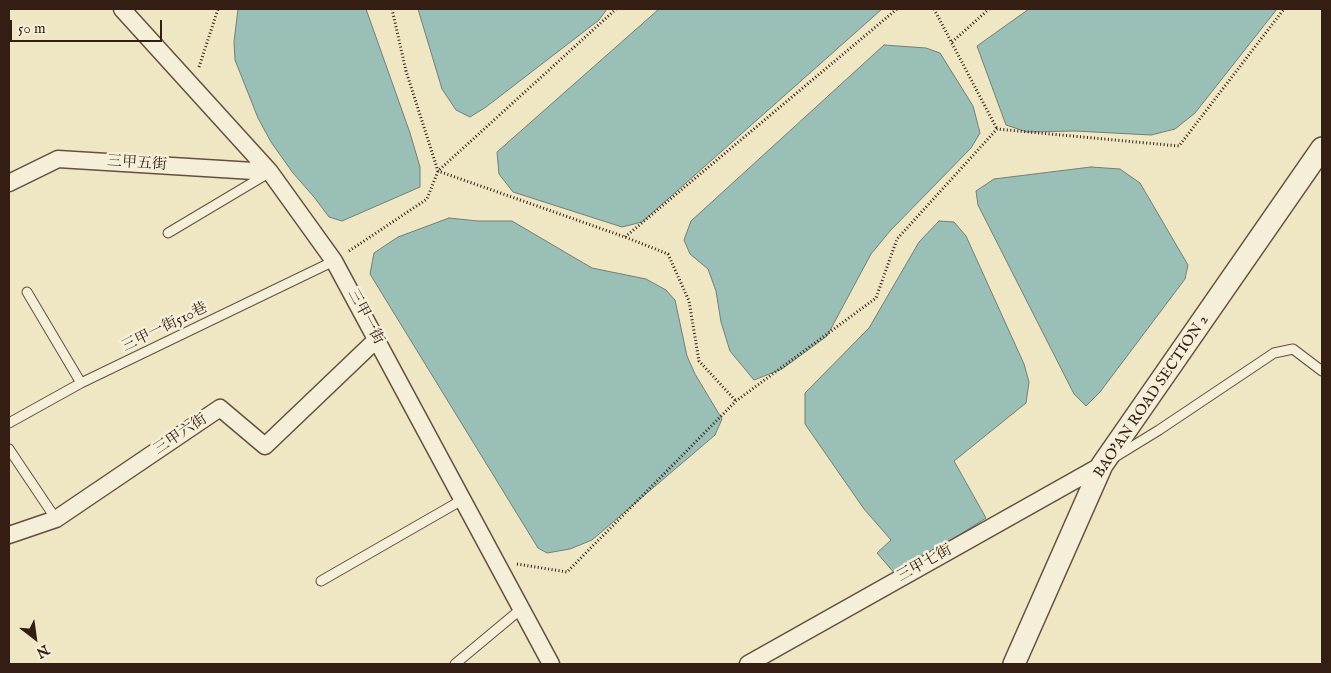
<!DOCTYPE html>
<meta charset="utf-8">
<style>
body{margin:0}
#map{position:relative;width:1331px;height:673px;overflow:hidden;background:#efe6c4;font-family:"IM FELL English",serif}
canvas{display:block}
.frame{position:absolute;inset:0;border:10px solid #341e13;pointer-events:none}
.north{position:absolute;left:10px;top:613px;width:50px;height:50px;-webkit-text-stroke:4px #f5efd9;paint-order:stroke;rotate:150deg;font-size:14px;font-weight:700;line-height:20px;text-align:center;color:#341e13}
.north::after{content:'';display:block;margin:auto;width:18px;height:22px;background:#341e13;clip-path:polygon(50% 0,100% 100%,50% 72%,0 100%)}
.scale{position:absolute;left:10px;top:20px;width:152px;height:22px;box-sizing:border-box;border:2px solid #341e13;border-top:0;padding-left:6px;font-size:15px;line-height:18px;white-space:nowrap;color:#341e13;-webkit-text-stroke:4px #f5efd9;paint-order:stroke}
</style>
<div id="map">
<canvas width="1331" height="673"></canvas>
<div class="frame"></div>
<div class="north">N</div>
<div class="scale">50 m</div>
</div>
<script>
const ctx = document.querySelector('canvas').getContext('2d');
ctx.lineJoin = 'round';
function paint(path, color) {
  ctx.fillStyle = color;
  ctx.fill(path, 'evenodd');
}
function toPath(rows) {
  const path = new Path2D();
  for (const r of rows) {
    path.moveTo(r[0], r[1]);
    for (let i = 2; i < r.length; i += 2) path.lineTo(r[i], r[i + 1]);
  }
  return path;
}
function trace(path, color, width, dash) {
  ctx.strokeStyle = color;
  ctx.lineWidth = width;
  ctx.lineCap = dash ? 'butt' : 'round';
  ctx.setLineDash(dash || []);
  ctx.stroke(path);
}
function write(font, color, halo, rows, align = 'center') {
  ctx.font = font + ' "IM FELL English","Noto Serif TC",serif';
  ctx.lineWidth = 5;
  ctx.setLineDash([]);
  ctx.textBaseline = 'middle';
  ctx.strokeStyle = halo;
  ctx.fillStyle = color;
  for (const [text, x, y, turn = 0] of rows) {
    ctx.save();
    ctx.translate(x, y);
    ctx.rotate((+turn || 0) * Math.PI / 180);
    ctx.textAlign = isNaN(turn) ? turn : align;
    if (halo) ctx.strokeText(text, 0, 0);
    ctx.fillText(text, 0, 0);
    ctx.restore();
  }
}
const water = toPath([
 [238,9,366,9,410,133,420,167,420,187,342,221,329,217,314,197,293,173,271,142,258,118,235,60,234,42,238,9],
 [418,9,607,9,599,20,486,107,470,117,456,110,442,89,418,9],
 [659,9,882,9,642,222,622,227,513,192,499,174,497,152,659,9],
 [1029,9,1277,9,1195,113,1175,129,1151,135,1075,131,1027,132,1006,125,977,46,1029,9],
 [884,45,926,48,940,53,973,106,980,133,971,148,890,231,871,254,827,336,782,369,754,380,730,351,721,322,716,291,708,269,690,254,684,240,691,221,884,45],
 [1091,167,1120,169,1140,183,1188,265,1185,279,1100,392,1086,406,1074,394,978,205,976,191,994,179,1091,167],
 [449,218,478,221,512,221,592,268,646,279,666,290,675,300,687,356,695,374,722,419,715,435,592,540,570,549,547,553,538,548,370,274,374,253,398,237,449,218],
 [939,221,954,222,966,236,1024,364,1029,382,1026,403,954,461,986,518,896,575,877,553,891,540,864,509,805,424,805,393,869,328,919,242,939,221]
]);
paint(water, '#9abfb6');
trace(water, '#717f75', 1);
const service = toPath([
 [168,233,267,174],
 [27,292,81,383],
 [9,423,81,383,334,261],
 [9,449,56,519],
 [1115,457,1159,430,1274,353,1293,349,1322,371],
 [321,581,462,500],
 [455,664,521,609]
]);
const minor = toPath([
 [122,9,270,172,334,261,551,664],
 [9,183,58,159,270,172],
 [9,535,56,519,220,408,265,446,377,339],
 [748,664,1102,465]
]);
const tertiary = toPath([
 [1014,664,1102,465,1322,148]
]);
trace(service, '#63503f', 11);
trace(minor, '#63503f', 19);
trace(tertiary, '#63503f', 24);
trace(toPath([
 [392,9,406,71,438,171,625,237,668,254,689,301,699,361,736,401],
 [934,9,997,129],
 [952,42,989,9],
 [199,67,218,9],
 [625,237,897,9],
 [349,251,427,199,438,171,616,9],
 [517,564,567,572,736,401,876,298,897,239,997,129,1179,146,1284,9]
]), '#341e13', 3, [1, 2.5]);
trace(service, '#f5efd9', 9);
trace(minor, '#f5efd9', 16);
trace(tertiary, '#f5efd9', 21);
write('15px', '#341e13', '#f5efd9', [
 ["三甲五街",137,164,4],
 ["三甲一街",365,317,62],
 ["三甲一街510巷",165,328,-26],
 ["BAO’AN ROAD SECTION 2",1152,397,-56],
 ["三甲六街",181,435,-34],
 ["三甲七街",925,564,-29]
]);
</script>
